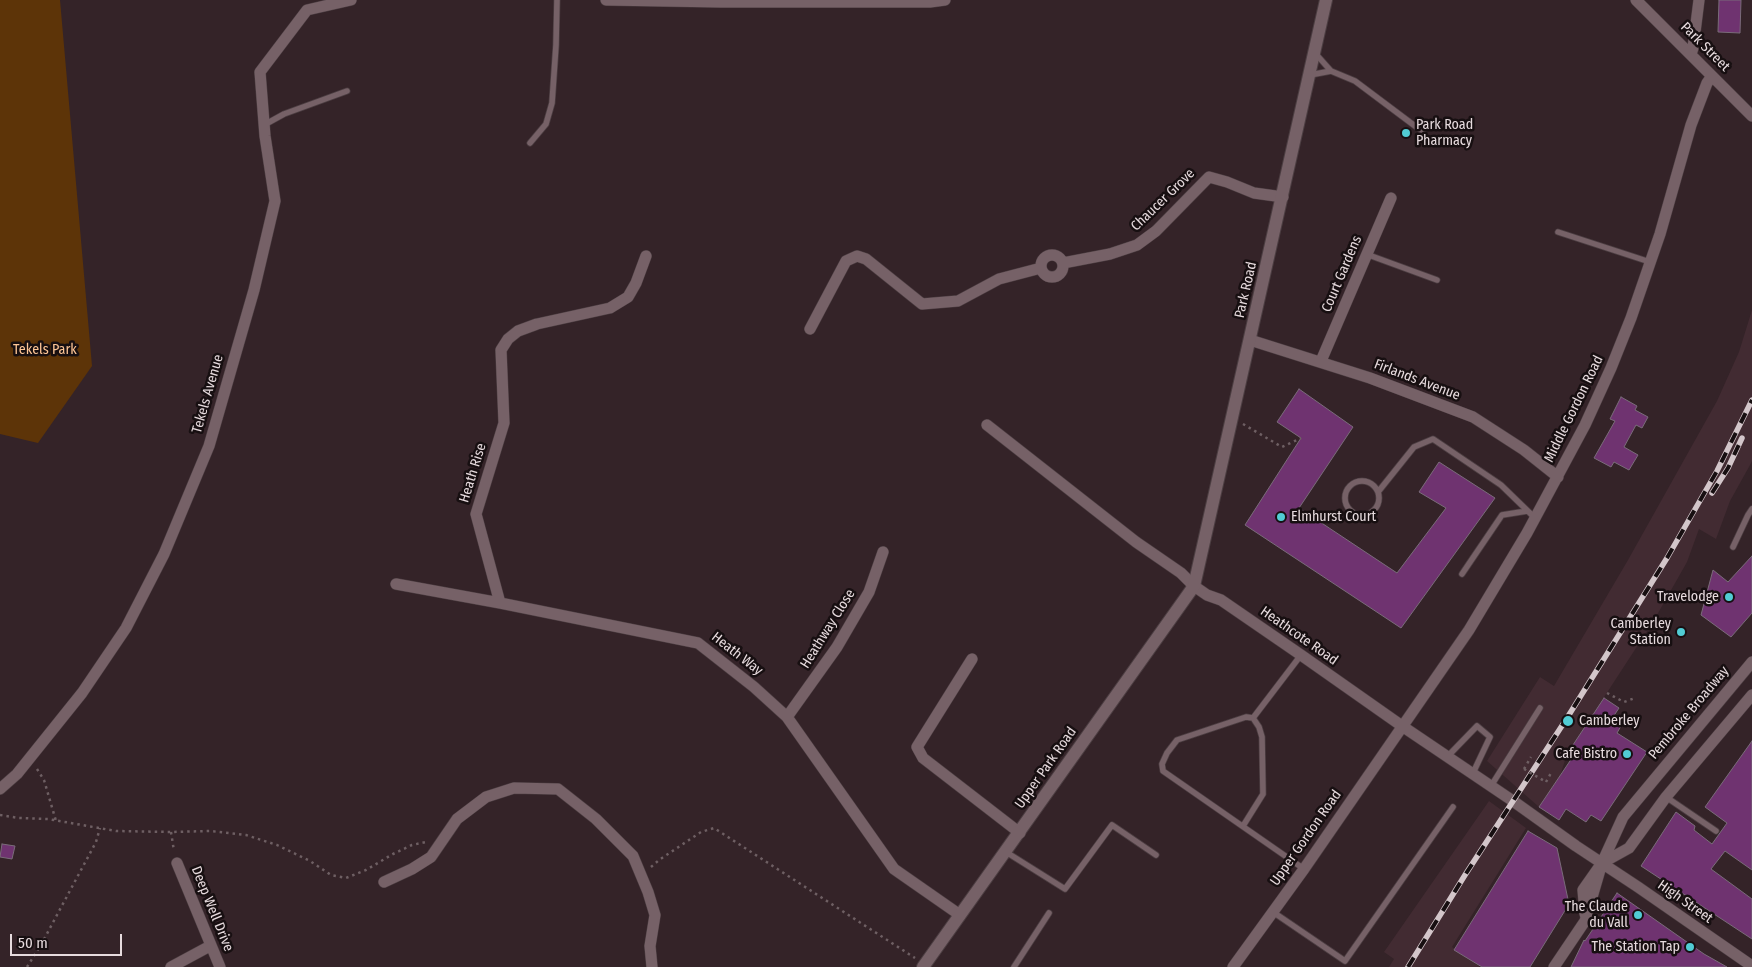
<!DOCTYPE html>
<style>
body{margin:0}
#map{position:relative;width:1752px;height:967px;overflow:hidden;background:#342328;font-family:"Fira Sans Condensed",sans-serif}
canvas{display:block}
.scale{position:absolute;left:10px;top:934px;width:112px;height:22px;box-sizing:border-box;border:2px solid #e7dbde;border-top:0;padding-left:6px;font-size:15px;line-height:18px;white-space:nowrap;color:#e7dbde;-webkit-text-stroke:4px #170f11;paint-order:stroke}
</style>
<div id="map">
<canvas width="1752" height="967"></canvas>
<div class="scale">50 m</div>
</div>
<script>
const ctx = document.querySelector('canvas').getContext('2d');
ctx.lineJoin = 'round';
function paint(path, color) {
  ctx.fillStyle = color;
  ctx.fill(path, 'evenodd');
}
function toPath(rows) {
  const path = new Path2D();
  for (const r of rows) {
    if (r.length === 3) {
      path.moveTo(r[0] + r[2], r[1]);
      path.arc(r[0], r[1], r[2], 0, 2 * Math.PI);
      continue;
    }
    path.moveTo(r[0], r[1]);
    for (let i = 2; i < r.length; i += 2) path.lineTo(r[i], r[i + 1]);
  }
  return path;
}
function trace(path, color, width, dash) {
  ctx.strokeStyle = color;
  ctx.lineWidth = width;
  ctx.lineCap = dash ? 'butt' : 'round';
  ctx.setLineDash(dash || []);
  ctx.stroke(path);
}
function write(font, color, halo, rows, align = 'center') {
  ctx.font = font + ' "Fira Sans Condensed",sans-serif';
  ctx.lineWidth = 5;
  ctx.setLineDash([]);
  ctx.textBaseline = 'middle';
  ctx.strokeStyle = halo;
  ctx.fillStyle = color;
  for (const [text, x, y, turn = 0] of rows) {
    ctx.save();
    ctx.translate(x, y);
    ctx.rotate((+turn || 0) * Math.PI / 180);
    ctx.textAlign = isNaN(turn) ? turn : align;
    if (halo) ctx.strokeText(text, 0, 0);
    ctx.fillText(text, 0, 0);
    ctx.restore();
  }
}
paint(toPath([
 [1752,310,1752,461,1750,465,1730,501,1716,539,1699,529,1687,562,1653,622,1567,754,1560,776,1539,807,1487,761,1540,677,1554,686,1628,560,1717,401,1739,352],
 [1489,801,1526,828,1452,947,1480,967,1389,967,1394,959,1384,952]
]), '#422b32');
paint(toPath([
 [0,0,60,0,92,366,38,443,0,434]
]), '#5d3408');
const building = toPath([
 [1719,0,1741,0,1740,33,1718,32,1719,0],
 [1299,389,1353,427,1299,508,1397,573,1446,508,1419,492,1439,462,1495,498,1401,628,1245,525,1301,438,1277,422,1299,389],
 [1621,397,1637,406,1635,410,1648,417,1642,428,1636,425,1624,447,1638,455,1629,470,1614,462,1611,467,1594,458,1615,421,1610,419,1621,397],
 [1752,556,1752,613,1731,637,1701,615,1713,570,1728,582,1752,556],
 [1604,698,1619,708,1611,720,1621,726,1617,733,1647,752,1601,821,1591,815,1586,822,1566,809,1559,820,1539,807,1572,758,1567,754,1604,698],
 [1752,741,1752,870,1725,851,1711,869,1752,899,1752,939,1641,866,1676,812,1695,826,1694,830,1712,844,1727,823,1705,807,1752,741],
 [1528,831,1557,848,1569,904,1530,967,1482,967,1454,950,1528,831],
 [2,844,15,846,12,859,0,857,2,844],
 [1617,893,1704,954,1727,967,1571,967,1584,940,1585,941,1617,893]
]);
paint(building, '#6f3370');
trace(building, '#7a6c7a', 1);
const service = toPath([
 [1315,53,1331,71,1355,81,1423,132],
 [1310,75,1331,71],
 [264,125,284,114,347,91],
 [530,143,546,124,552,103,556,45,557,0],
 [1558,232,1650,262],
 [1366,254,1437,280],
 [1362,498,17],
 [1378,492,1414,447,1433,439,1501,485,1535,518],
 [1733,547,1748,515,1752,509],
 [1462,574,1502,515,1527,511],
 [1253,718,1301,655],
 [1448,756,1477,726,1490,737,1473,773],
 [1491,786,1540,708],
 [1666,797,1716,831],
 [1243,826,1263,794,1262,737,1259,727,1253,718,1246,717,1177,740,1167,753,1162,764,1163,771,1304,869],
 [1006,852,1065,889,1112,825,1156,855],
 [1273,912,1345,961,1453,807],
 [1014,967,1049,913]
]);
const minor = toPath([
 [606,0,720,2,930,2,945,0],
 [1636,0,1752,116],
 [1691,54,1693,48,1699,0],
 [1052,266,11],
 [1063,263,1110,254,1137,245,1156,231,1209,177,1227,182,1254,193,1283,197],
 [810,329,846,261,857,256,866,259,922,304,958,301,999,279,1041,268],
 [1250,340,1370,378,1473,417,1524,450,1558,477],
 [1321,361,1391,198],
 [987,425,1136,542,1181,573,1194,586,1207,595,1221,600,1301,655,1402,726,1513,801,1576,846,1638,887,1752,966],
 [396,584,500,603,698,643,754,687,787,717,894,869,960,915],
 [500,603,476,514,504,423,501,350,508,339,518,331,537,324,610,308,628,297,636,283,646,256],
 [972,659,917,747,923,758,1020,833],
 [787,717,837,647,869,592,883,552],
 [0,789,17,774,82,693,126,628,164,554,209,446,254,290,275,201,265,136,260,72,307,10,351,0],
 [177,863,220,967],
 [384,882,412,869,431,857,457,819,486,797,514,788,558,789,596,819,633,856,648,892,655,915,650,946,652,967],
 [1585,914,1583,890,1602,863,1629,848,1666,797,1752,695],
 [171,967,210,946],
 [1233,967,1304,869,1469,630,1527,533,1585,425,1611,368,1631,318,1660,234,1691,125,1707,83,1712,76],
 [1554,967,1585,921,1602,863,1623,817,1752,662]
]);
const tertiary = toPath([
 [923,967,1194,586,1326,0]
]);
trace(service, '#4c3e42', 7);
trace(minor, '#4c3e42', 12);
trace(tertiary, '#4c3e42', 14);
trace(toPath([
 [1243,424,1282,447,1301,438],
 [1607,693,1624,702,1635,698],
 [37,769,44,780,56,821],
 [1524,769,1531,757],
 [1546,782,1551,773],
 [0,815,19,818,48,819,116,831,171,832,210,831,246,835,277,845,310,861,331,875,346,878,366,870,393,854,412,845,426,842],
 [171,832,174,851],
 [651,867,659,860,701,832,714,828,915,958],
 [27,967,42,943,96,842,100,828]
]), '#6e5f63', 2.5, [2.5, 4]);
trace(service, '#766167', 5.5);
trace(minor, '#766167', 11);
trace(tertiary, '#766167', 12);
const rail = toPath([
 [1712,493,1728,468,1742,438],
 [1408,967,1465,875,1567,718,1667,558,1717,471,1752,400]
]);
trace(rail, '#d3c6ca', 5.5);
trace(rail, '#170f11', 4, [11]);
trace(toPath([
 [1524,769,1546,782]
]), '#6e5f63', 2.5, [2.5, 4]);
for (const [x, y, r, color] of [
 [1406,133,5,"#51ccd4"],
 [1281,517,5,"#51ccd4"],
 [1729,597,5,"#51ccd4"],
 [1681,632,5,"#51ccd4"],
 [1568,721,6,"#51ccd4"],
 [1627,754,5,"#51ccd4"],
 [1638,915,5,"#51ccd4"],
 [1690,947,5,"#51ccd4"]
]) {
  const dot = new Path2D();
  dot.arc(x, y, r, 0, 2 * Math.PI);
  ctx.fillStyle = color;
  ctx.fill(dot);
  trace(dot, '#170f11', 2);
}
write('14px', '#e7dbde', '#170f11', [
 ["Park Street",1705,47,45],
 ["Chaucer Grove",1163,200,-44],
 ["Court Gardens",1342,274,-67],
 ["Park Road",1246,290,-77],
 ["Firlands Avenue",1417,380,21],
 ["Tekels Avenue",208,394,-74],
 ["Middle Gordon Road",1574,409,-64],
 ["Heath Rise",473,473,-73],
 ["Heathway Close",828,629,-58],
 ["Heathcote Road",1299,636,35],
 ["Heath Way",737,654,38],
 ["Pembroke Broadway",1689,713,-50],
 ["Upper Park Road",1046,768,-55],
 ["Upper Gordon Road",1306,838,-55],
 ["High Street",1685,902,35],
 ["Deep Well Drive",212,909,68]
]);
write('14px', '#e7dbde', '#170f11', [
 ["Park Road",1416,125,"left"],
 ["Pharmacy",1416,141,"left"],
 ["Elmhurst Court",1291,517,"left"],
 ["Travelodge",1719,597],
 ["Camberley",1671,624],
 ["Station",1671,640],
 ["Camberley",1579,721,"left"],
 ["Cafe Bistro",1617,754],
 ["The Claude",1628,907],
 ["du Vall",1628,923],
 ["The Station Tap",1680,947]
], 'right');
write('14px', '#fec696', '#170f11', [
 ["Tekels Park",45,350]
]);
</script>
